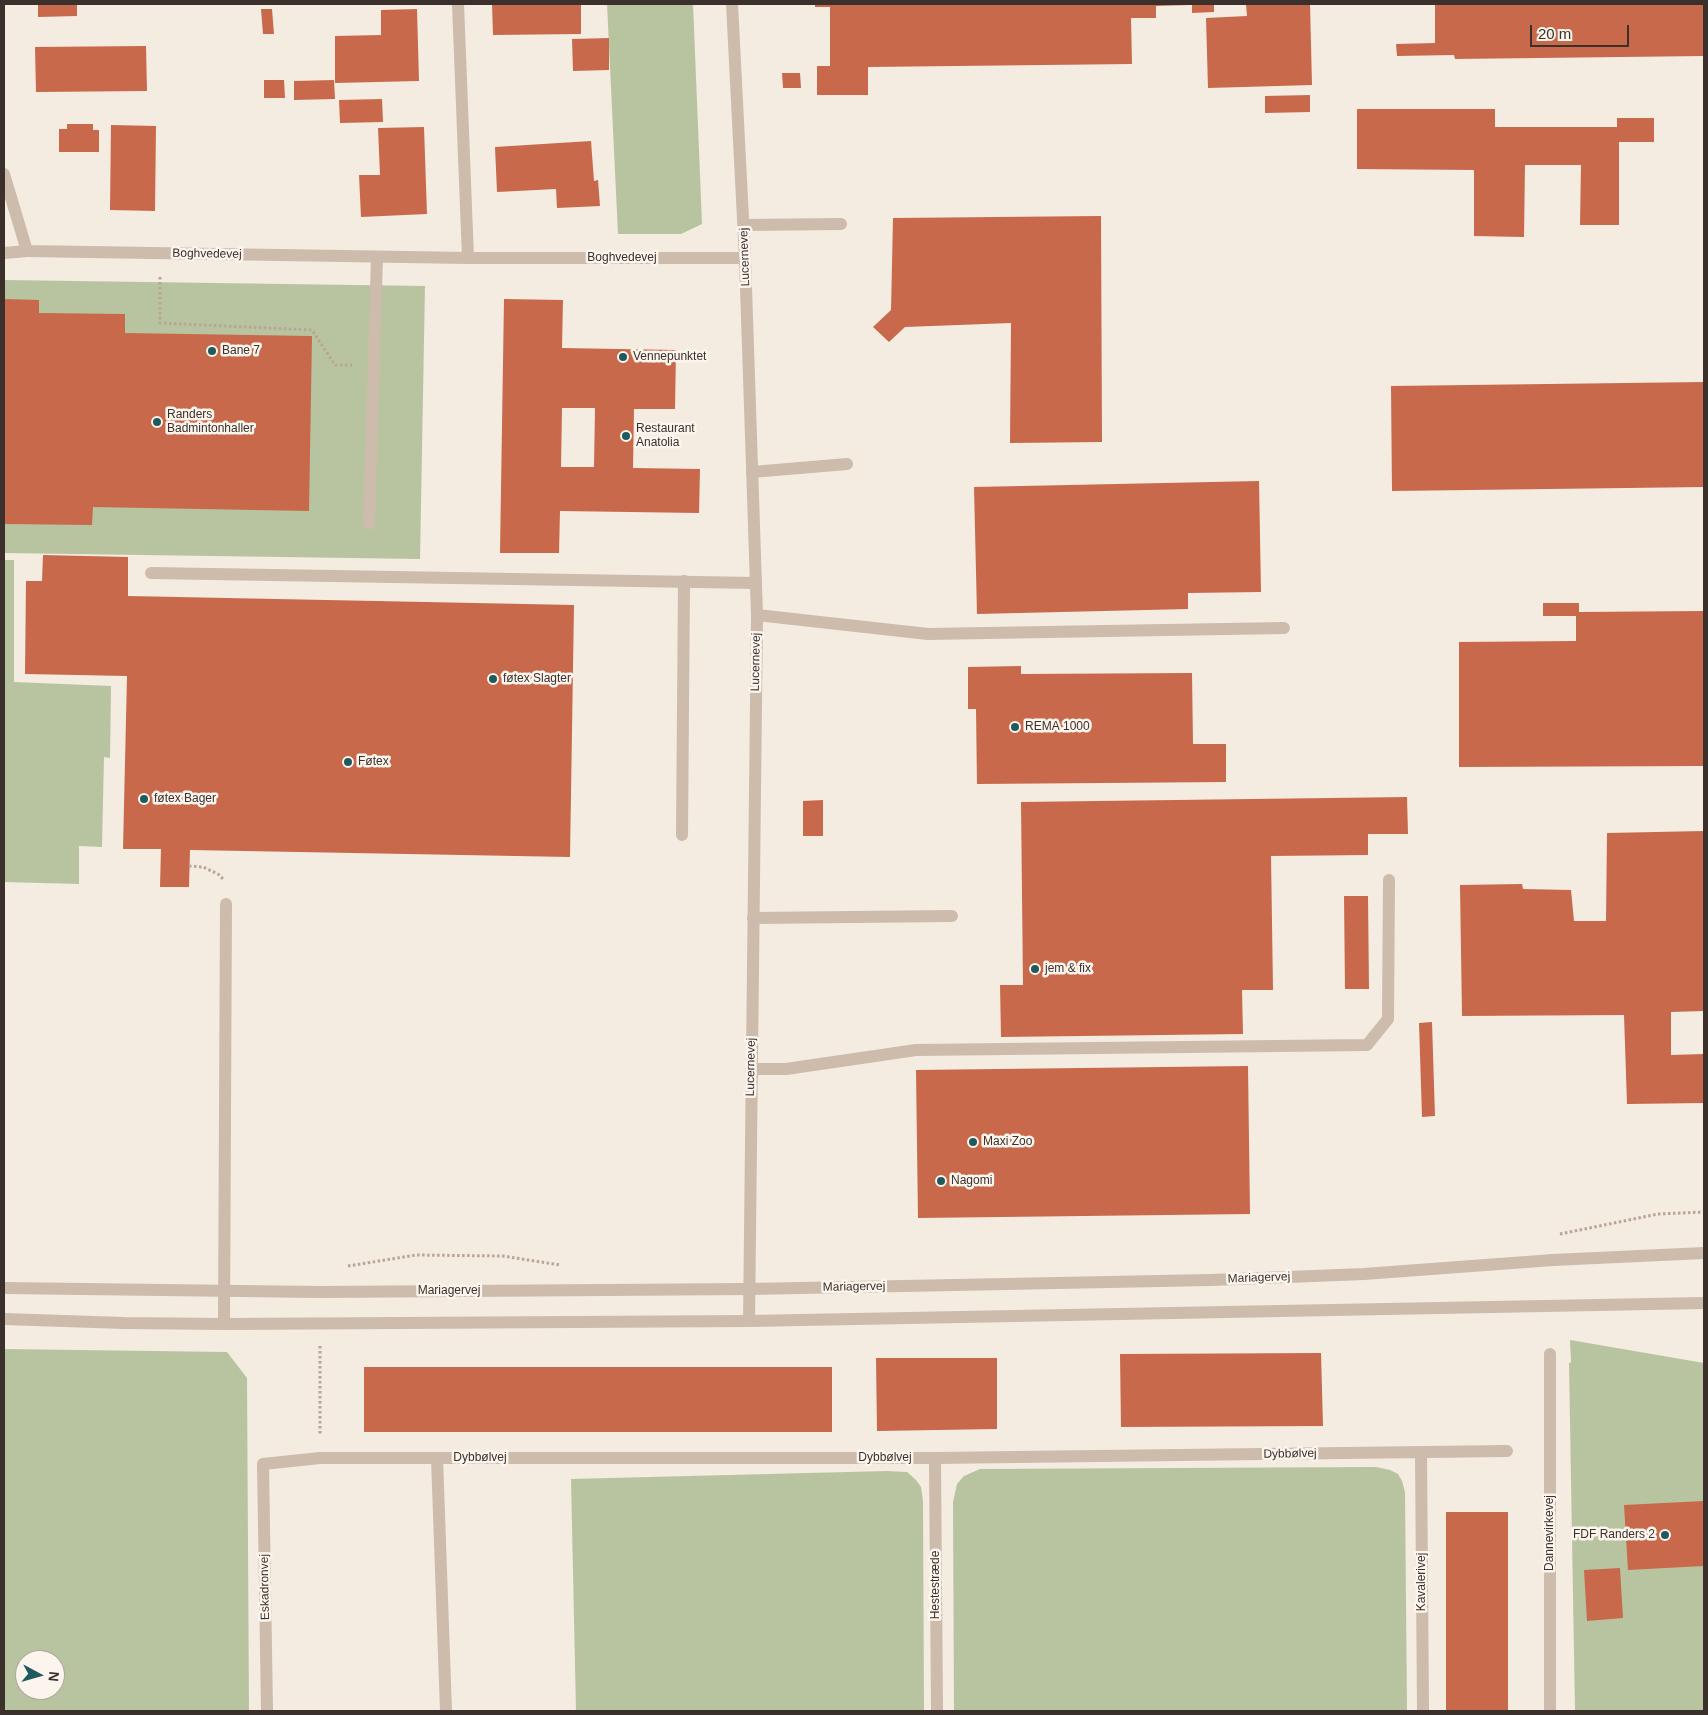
<!DOCTYPE html>
<meta charset="utf-8">
<style>
body{margin:0}
#map{position:relative;width:1708px;height:1715px;overflow:hidden;background:#f4ebe1;font-family:Arial,sans-serif}
canvas{display:block}
.frame{position:absolute;inset:0;border:5px solid #3b302b;pointer-events:none}
.north{position:absolute;left:15px;top:1650px;width:50px;height:50px;box-sizing:border-box;background:#fbf5ee;border:1px solid #aea6a0;border-radius:50%;rotate:96deg;font-size:14px;font-weight:700;line-height:20px;text-align:center;color:#3b302b}
.north::after{content:'';display:block;margin:auto;width:18px;height:22px;background:#1f5a5e;clip-path:polygon(50% 0,100% 100%,50% 72%,0 100%)}
.scale{position:absolute;left:1530px;top:25px;width:99px;height:22px;box-sizing:border-box;border:2px solid #3b302b;border-top:0;padding-left:6px;font-size:15px;line-height:18px;white-space:nowrap;color:#3b302b;-webkit-text-stroke:4px #fbf5ee;paint-order:stroke}
</style>
<div id="map">
<canvas width="1708" height="1715"></canvas>
<div class="frame"></div>
<div class="north">N</div>
<div class="scale">20 m</div>
</div>
<script>
const ctx = document.querySelector('canvas').getContext('2d');
ctx.lineJoin = 'round';
function paint(path, color) {
  ctx.fillStyle = color;
  ctx.fill(path, 'evenodd');
}
function toPath(rows) {
  const path = new Path2D();
  for (const r of rows) {
    path.moveTo(r[0], r[1]);
    for (let i = 2; i < r.length; i += 2) path.lineTo(r[i], r[i + 1]);
  }
  return path;
}
function trace(path, color, width, dash) {
  ctx.strokeStyle = color;
  ctx.lineWidth = width;
  ctx.lineCap = dash ? 'butt' : 'round';
  ctx.setLineDash(dash || []);
  ctx.stroke(path);
}
function write(font, color, halo, rows, align = 'center') {
  ctx.font = font + ' Arial,sans-serif';
  ctx.lineWidth = 5;
  ctx.setLineDash([]);
  ctx.textBaseline = 'middle';
  ctx.strokeStyle = halo;
  ctx.fillStyle = color;
  for (const [text, x, y, turn = 0] of rows) {
    ctx.save();
    ctx.translate(x, y);
    ctx.rotate((+turn || 0) * Math.PI / 180);
    ctx.textAlign = isNaN(turn) ? turn : align;
    if (halo) ctx.strokeText(text, 0, 0);
    ctx.fillText(text, 0, 0);
    ctx.restore();
  }
}
paint(toPath([
 [607,4,693,4,702,224,681,234,618,234],
 [4,280,425,286,420,559,4,553],
 [4,560,14,560,14,682,111,686,110,758,104,757,102,847,79,846,79,884,4,882],
 [1570,1340,1704,1363,1704,1711,1575,1711,1569,1363,1571,1362],
 [4,1349,227,1352,247,1378,249,1711,4,1711],
 [25,1660,55,1660,55,1690,25,1690],
 [1376,1467,1390,1470,1398,1474,1402,1481,1405,1492,1407,1711,954,1711,953,1502,957,1484,964,1476,980,1469],
 [887,1471,907,1472,916,1480,921,1487,923,1501,924,1711,576,1711,571,1479]
]), '#b8c4a0');
paint(toPath([
 [38,4,77,4,77,16,38,17],
 [492,4,581,4,581,34,493,35],
 [815,4,1189,4,1189,5,1156,6,1156,18,1131,18,1132,64,868,67,868,95,817,95,817,66,830,66,830,7,815,7],
 [1192,4,1214,4,1214,12,1192,13],
 [1246,4,1310,4,1312,85,1208,88,1206,18,1247,16],
 [1435,4,1704,4,1704,56,1455,59,1454,55,1397,56,1396,44,1435,43],
 [261,9,272,9,274,34,263,34],
 [417,9,419,81,335,83,335,36,381,35,381,10],
 [609,38,609,70,573,71,572,39],
 [146,46,147,91,36,92,35,47],
 [782,73,800,73,801,88,783,88],
 [264,80,284,80,285,98,264,98],
 [334,80,335,99,294,100,294,81],
 [1310,95,1310,112,1265,113,1265,96],
 [382,99,383,122,340,123,339,100],
 [1357,109,1495,109,1495,127,1617,127,1617,118,1654,118,1654,142,1619,142,1619,225,1580,225,1581,165,1525,165,1524,237,1474,236,1474,170,1357,169],
 [67,124,93,124,93,130,99,130,99,152,59,152,59,129,67,129],
 [111,125,156,126,155,211,110,210],
 [424,127,427,214,361,217,359,175,380,175,378,128],
 [591,141,594,181,598,180,600,206,557,208,556,189,497,192,495,147],
 [1101,216,1102,442,1010,443,1011,323,905,327,889,342,873,327,891,310,893,218],
 [4,299,39,300,39,313,125,314,125,333,312,336,309,511,93,507,92,525,4,524],
 [504,299,563,300,562,348,676,350,675,409,634,409,633,468,700,469,699,513,560,511,559,553,500,553],
 [562,408,595,408,594,467,561,467],
 [1704,382,1704,487,1392,491,1391,386],
 [1259,481,1261,592,1188,593,1188,609,977,614,974,487],
 [43,555,128,557,128,596,574,605,570,857,190,850,189,887,160,887,161,849,123,849,127,676,25,674,26,581,42,581],
 [1543,603,1579,603,1579,612,1704,611,1704,766,1459,767,1459,642,1576,641,1576,616,1543,616],
 [1021,666,1021,674,1192,673,1193,744,1226,744,1226,782,977,784,976,709,968,709,968,667],
 [1407,797,1408,834,1368,834,1368,855,1271,856,1273,990,1242,990,1243,1034,1001,1037,1000,985,1023,985,1021,802],
 [823,800,823,836,803,836,803,801],
 [1704,831,1704,1011,1671,1012,1671,1055,1704,1054,1704,1103,1627,1104,1624,1015,1462,1016,1460,885,1522,884,1523,889,1571,890,1574,921,1606,921,1607,833],
 [1344,896,1368,896,1369,989,1345,989],
 [1432,1022,1435,1116,1422,1117,1419,1023],
 [1248,1066,1250,1214,918,1218,916,1070],
 [1321,1353,1323,1426,1121,1427,1120,1354],
 [876,1358,997,1358,997,1429,877,1431],
 [364,1367,832,1367,832,1432,364,1432],
 [1704,1501,1704,1566,1628,1570,1624,1505],
 [1446,1512,1508,1512,1508,1711,1446,1711],
 [1620,1568,1623,1618,1587,1621,1584,1570]
]), '#c8694b');
trace(toPath([
 [160,277,160,323,312,330,335,365,352,365],
 [189,866,203,867,218,874,224,880],
 [1560,1234,1658,1214,1704,1212],
 [348,1266,416,1255,503,1256,560,1265],
 [320,1346,320,1435]
]), '#b9a596', 3, [2.5, 2.5]);
trace(toPath([
 [744,225,841,224],
 [4,253,27,251],
 [752,472,847,464],
 [369,524,377,257],
 [151,573,756,583],
 [757,615,928,634,1284,628],
 [682,835,684,581],
 [753,918,952,916],
 [751,1069,786,1069,916,1050,1367,1045,1388,1019,1389,880],
 [224,1324,226,904],
 [437,1458,446,1711]
]), '#cdbbac', 12);
trace(toPath([
 [458,4,468,258],
 [732,4,745,258,757,615,749,1321],
 [4,174,27,251,468,258,745,258],
 [1421,1452,1423,1711],
 [935,1458,937,1711],
 [267,1711,263,1464,320,1458,935,1458,1507,1451],
 [1550,1711,1550,1354]
]), '#cdbbac', 12);
trace(toPath([
 [4,1288,320,1292,749,1289,1211,1280,1364,1274,1553,1260,1704,1253],
 [4,1319,124,1323,224,1324,749,1321,1704,1303]
]), '#cdbbac', 12);
for (const [x, y, r, color] of [
 [212,351,5,"#1f5a5e"],
 [623,357,5,"#1f5a5e"],
 [157,422,5,"#1f5a5e"],
 [626,436,5,"#1f5a5e"],
 [493,679,5,"#1f5a5e"],
 [1015,727,5,"#1f5a5e"],
 [348,762,5,"#1f5a5e"],
 [144,799,5,"#1f5a5e"],
 [1035,969,5,"#1f5a5e"],
 [973,1142,5,"#1f5a5e"],
 [941,1181,5,"#1f5a5e"],
 [1665,1535,5,"#1f5a5e"]
]) {
  const dot = new Path2D();
  dot.arc(x, y, r, 0, 2 * Math.PI);
  ctx.fillStyle = color;
  ctx.fill(dot);
  trace(dot, '#fbf5ee', 2);
}
write('12px', '#3b302b', '#fbf5ee', [
 ["Boghvedevej",207,254,1],
 ["Lucernevej",745,257,-92],
 ["Boghvedevej",622,258],
 ["Lucernevej",756,662,-89],
 ["Lucernevej",751,1067,-89],
 ["Mariagervej",1259,1278,-2],
 ["Mariagervej",854,1287,-1],
 ["Mariagervej",449,1291],
 ["Dybbølvej",1290,1454,-1],
 ["Dybbølvej",480,1458],
 ["Dybbølvej",885,1458],
 ["Dannevirkevej",1550,1533,-90],
 ["Kavalerivej",1422,1582,-90],
 ["Hestestræde",936,1585,-90],
 ["Eskadronvej",265,1587,-91]
]);
write('12px', '#3b302b', '#fbf5ee', [
 ["Bane 7",222,351],
 ["Vennepunktet",633,357],
 ["Randers",167,415],
 ["Badmintonhaller",167,429],
 ["Restaurant",636,429],
 ["Anatolia",636,443],
 ["føtex Slagter",503,679],
 ["REMA 1000",1025,727],
 ["Føtex",358,762],
 ["føtex Bager",154,799],
 ["jem & fix",1045,969],
 ["Maxi Zoo",983,1142],
 ["Nagomi",951,1181],
 ["FDF Randers 2",1655,1535,"right"]
], 'left');
</script>
